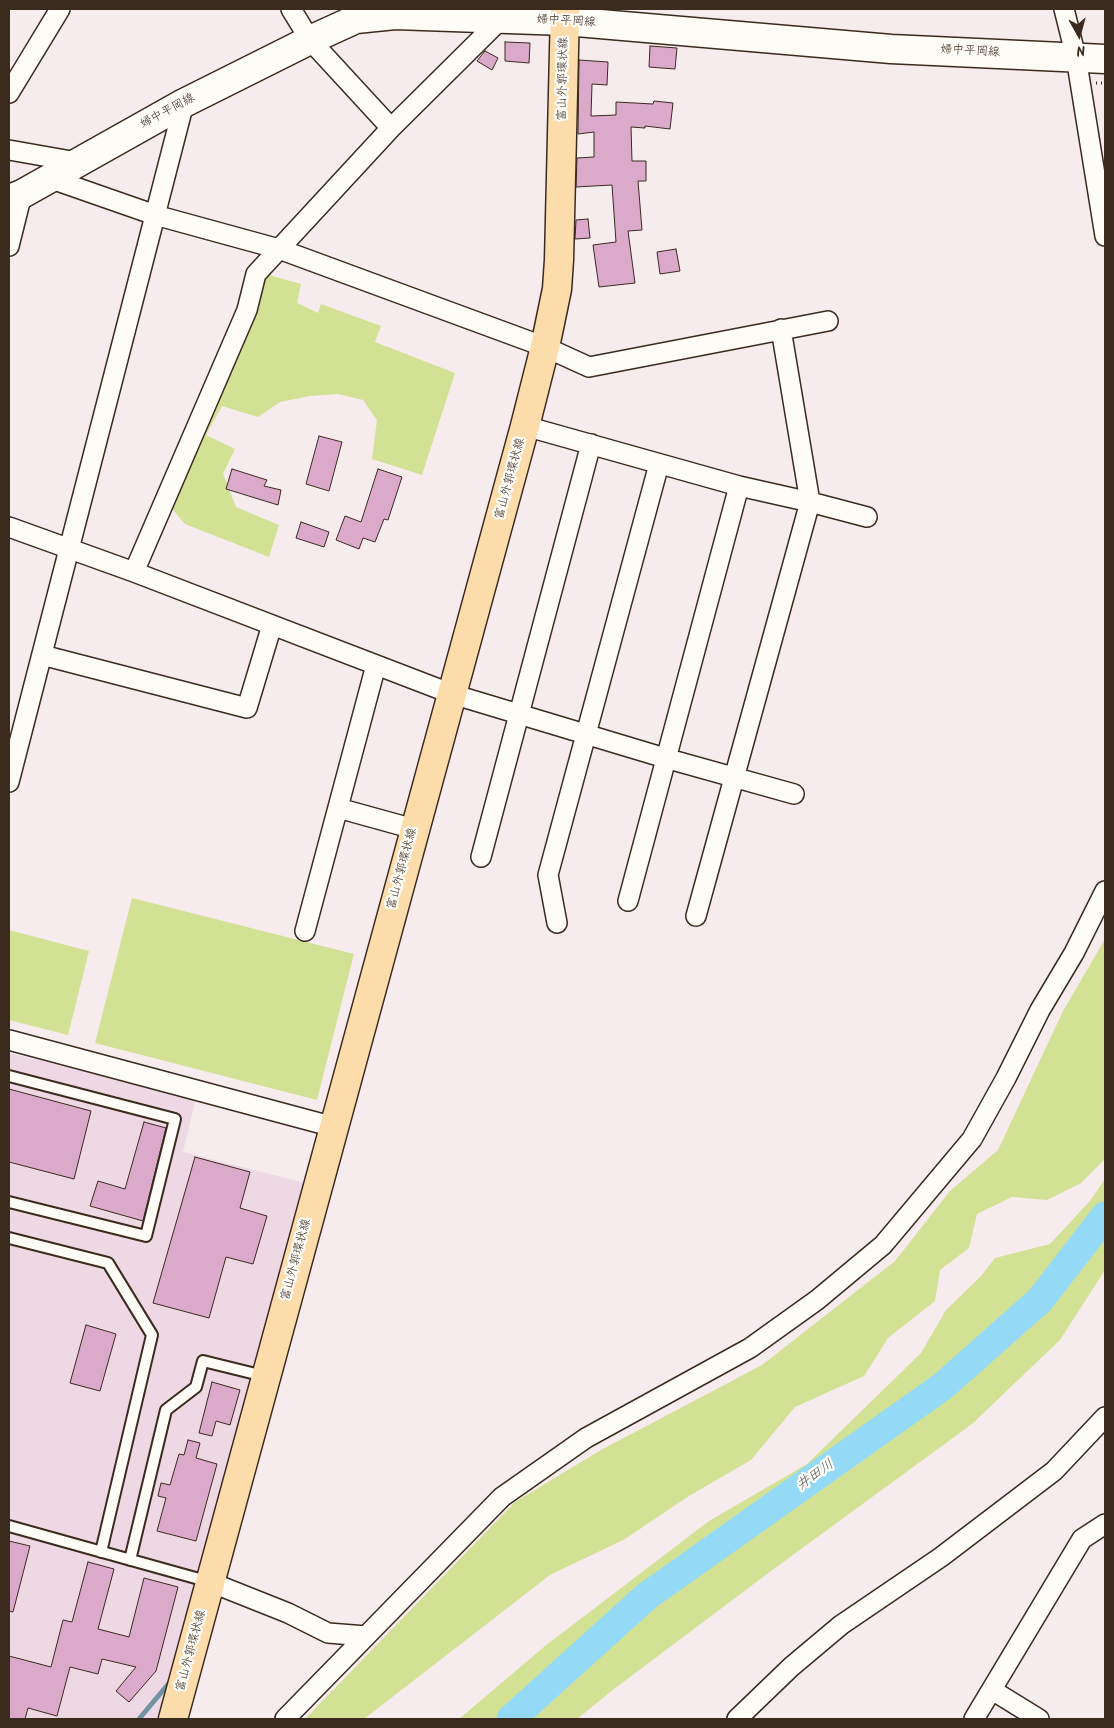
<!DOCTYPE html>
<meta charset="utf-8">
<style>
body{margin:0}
#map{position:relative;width:1114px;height:1728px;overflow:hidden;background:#f6ecee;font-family:Kalam,sans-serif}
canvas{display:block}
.frame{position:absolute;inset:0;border:10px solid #3b2a1e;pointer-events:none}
.north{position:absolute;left:1054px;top:10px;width:50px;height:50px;-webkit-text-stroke:4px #fdfcf7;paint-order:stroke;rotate:173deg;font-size:14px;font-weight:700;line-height:20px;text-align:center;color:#3b2a1e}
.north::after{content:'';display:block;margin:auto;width:18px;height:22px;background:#3b2a1e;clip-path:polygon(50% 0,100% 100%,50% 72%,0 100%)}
</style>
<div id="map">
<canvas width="1114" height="1728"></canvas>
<div class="frame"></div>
<div class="north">N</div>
</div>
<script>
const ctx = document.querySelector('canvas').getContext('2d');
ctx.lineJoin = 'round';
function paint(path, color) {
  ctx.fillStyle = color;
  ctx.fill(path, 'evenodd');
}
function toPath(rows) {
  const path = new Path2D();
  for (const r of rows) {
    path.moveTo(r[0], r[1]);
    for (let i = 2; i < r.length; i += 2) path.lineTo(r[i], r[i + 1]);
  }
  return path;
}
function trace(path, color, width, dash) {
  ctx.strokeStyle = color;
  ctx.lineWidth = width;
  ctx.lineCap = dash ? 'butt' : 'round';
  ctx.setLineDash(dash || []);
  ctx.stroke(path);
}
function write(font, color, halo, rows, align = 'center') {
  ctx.font = font + ' Kalam,"Klee One",sans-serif';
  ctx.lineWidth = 4.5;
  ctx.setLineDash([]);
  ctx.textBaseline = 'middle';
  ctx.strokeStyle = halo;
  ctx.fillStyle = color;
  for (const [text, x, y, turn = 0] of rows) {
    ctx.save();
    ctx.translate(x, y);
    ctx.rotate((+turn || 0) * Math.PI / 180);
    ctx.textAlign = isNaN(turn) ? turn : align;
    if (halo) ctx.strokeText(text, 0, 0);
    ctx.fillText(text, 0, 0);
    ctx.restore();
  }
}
paint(toPath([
 [9,1053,196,1098,183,1152,309,1184,161,1719,9,1719]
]), '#eed8e3');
paint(toPath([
 [262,273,301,284,297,303,318,313,321,304,381,326,375,342,455,373,422,475,372,459,377,420,363,400,338,394,310,396,280,402,258,417,222,406,206,435,235,449,223,474,236,507,279,525,269,557,185,524,166,502],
 [132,898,354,954,317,1100,95,1043],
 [9,930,89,951,68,1035,9,1020],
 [1105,939,1105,1159,1081,1183,1047,1200,1012,1197,977,1214,969,1248,940,1270,935,1301,888,1338,864,1376,795,1407,751,1460,689,1496,625,1539,550,1575,364,1719,305,1719,515,1502,601,1450,762,1365,895,1261,950,1191,998,1150,1063,1011],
 [1105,1179,1105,1270,1060,1340,972,1424,771,1571,614,1689,577,1719,459,1719,545,1646,709,1521,807,1464,921,1353,946,1310,981,1276,995,1258,1050,1244,1090,1201]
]), '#d3e194');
trace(toPath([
 [139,1719,170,1682]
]), '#7094a0', 5);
trace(toPath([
 [511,1719,647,1596,943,1386,1040,1300,1105,1216]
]), '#94daf6', 29);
const building = toPath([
 [505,42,530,43,529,63,505,61,505,42],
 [650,46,677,48,675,69,649,67,650,46],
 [485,51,498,58,492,70,477,61,485,51],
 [579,60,608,62,607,85,592,84,591,116,616,115,616,102,653,104,654,101,673,103,670,129,645,126,645,128,631,127,632,161,646,161,646,181,638,181,642,230,628,231,635,283,599,287,593,245,616,242,612,185,576,187,577,158,594,157,594,132,578,134,579,60],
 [588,219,590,238,575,239,576,220,588,219],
 [676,249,680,271,660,274,657,252,676,249],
 [319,436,342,442,329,491,306,484,319,436],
 [232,469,267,480,264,486,281,490,278,505,226,489,232,469],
 [378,469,402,477,388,520,384,519,375,542,363,538,359,549,336,540,345,516,361,522,378,469],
 [301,522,329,532,324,547,296,538,301,522],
 [9,1089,91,1111,74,1179,9,1162,9,1089],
 [144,1122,166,1128,143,1221,90,1206,98,1181,125,1189,144,1122],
 [195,1157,250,1172,240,1208,267,1216,253,1264,226,1257,209,1318,153,1303,195,1157],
 [86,1325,116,1334,100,1391,70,1383,86,1325],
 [212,1382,240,1390,230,1425,216,1421,212,1436,199,1433,212,1382],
 [188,1440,200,1443,196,1458,217,1464,196,1541,157,1531,166,1498,158,1496,161,1483,170,1485,179,1454,184,1455,188,1440],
 [9,1541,30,1546,13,1612,9,1611,9,1541],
 [88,1562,114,1569,98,1629,129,1637,144,1578,178,1587,156,1671,129,1702,116,1691,136,1667,102,1659,98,1674,70,1667,57,1716,28,1708,25,1719,9,1719,9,1656,51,1667,63,1620,72,1622,88,1562]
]);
paint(building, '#dbaaca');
trace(building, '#3b2a1e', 1);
const service = toPath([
 [9,1076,175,1119,146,1236,9,1202],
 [9,1238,108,1263,152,1335,101,1552],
 [9,1526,210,1582],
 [130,1560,166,1410,196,1387,203,1361,264,1376]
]);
const minor = toPath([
 [291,9,310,40,391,128],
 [1064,9,1076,57,1105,236],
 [9,93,60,9],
 [9,150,77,162],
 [49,178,155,215,279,249,545,347,589,367,828,321],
 [9,246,22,194],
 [525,426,739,486,810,502,867,517],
 [9,527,134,572,452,694,665,758,794,794],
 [134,572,247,310,256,274,391,128,501,19,497,13],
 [42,655,247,708,272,625],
 [9,782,184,103],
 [338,808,414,829],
 [481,857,591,444],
 [628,901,739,486],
 [696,916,810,502,781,329],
 [557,923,548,875,659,464],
 [305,931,376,665],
 [9,1040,334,1127],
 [210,1582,288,1613,328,1633,366,1636],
 [992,1690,1039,1719],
 [285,1719,502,1497,586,1438,750,1348,817,1300,883,1245,972,1139,1006,1078,1040,1010,1074,953,1105,891],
 [737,1719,791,1667,841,1625,941,1557,1054,1471,1105,1417],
 [974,1719,1082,1539,1105,1524]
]);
const secondary = toPath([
 [9,199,22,194,184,103,310,40,356,19,395,15,565,21,891,49,1105,59]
]);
const primary = toPath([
 [173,1719,525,426,545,347,557,289,559,260,565,9]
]);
trace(service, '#3b2a1e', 14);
trace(minor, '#3b2a1e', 22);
trace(secondary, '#3b2a1e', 31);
trace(primary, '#3b2a1e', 31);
trace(toPath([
 [1096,83,1105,83]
]), '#3b2a1e', 3, [1, 4]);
trace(service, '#fdfcf7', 10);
trace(minor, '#fdfcf7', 19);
trace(secondary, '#fdfcf7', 28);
trace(primary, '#fddcac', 28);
write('12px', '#3b2a1e', '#fdfcf7', [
 ["婦中平岡線",566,22,3],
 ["婦中平岡線",970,52,3],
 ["富山外郭環状線",564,79,-89],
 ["婦中平岡線",168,112,-28],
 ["富山外郭環状線",511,479,-75],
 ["富山外郭環状線",403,869,-75],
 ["富山外郭環状線",297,1260,-75],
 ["富山外郭環状線",192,1651,-75]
]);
write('italic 14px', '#515654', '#fdfcf7', [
 ["井田川",816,1476,-35]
]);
</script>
